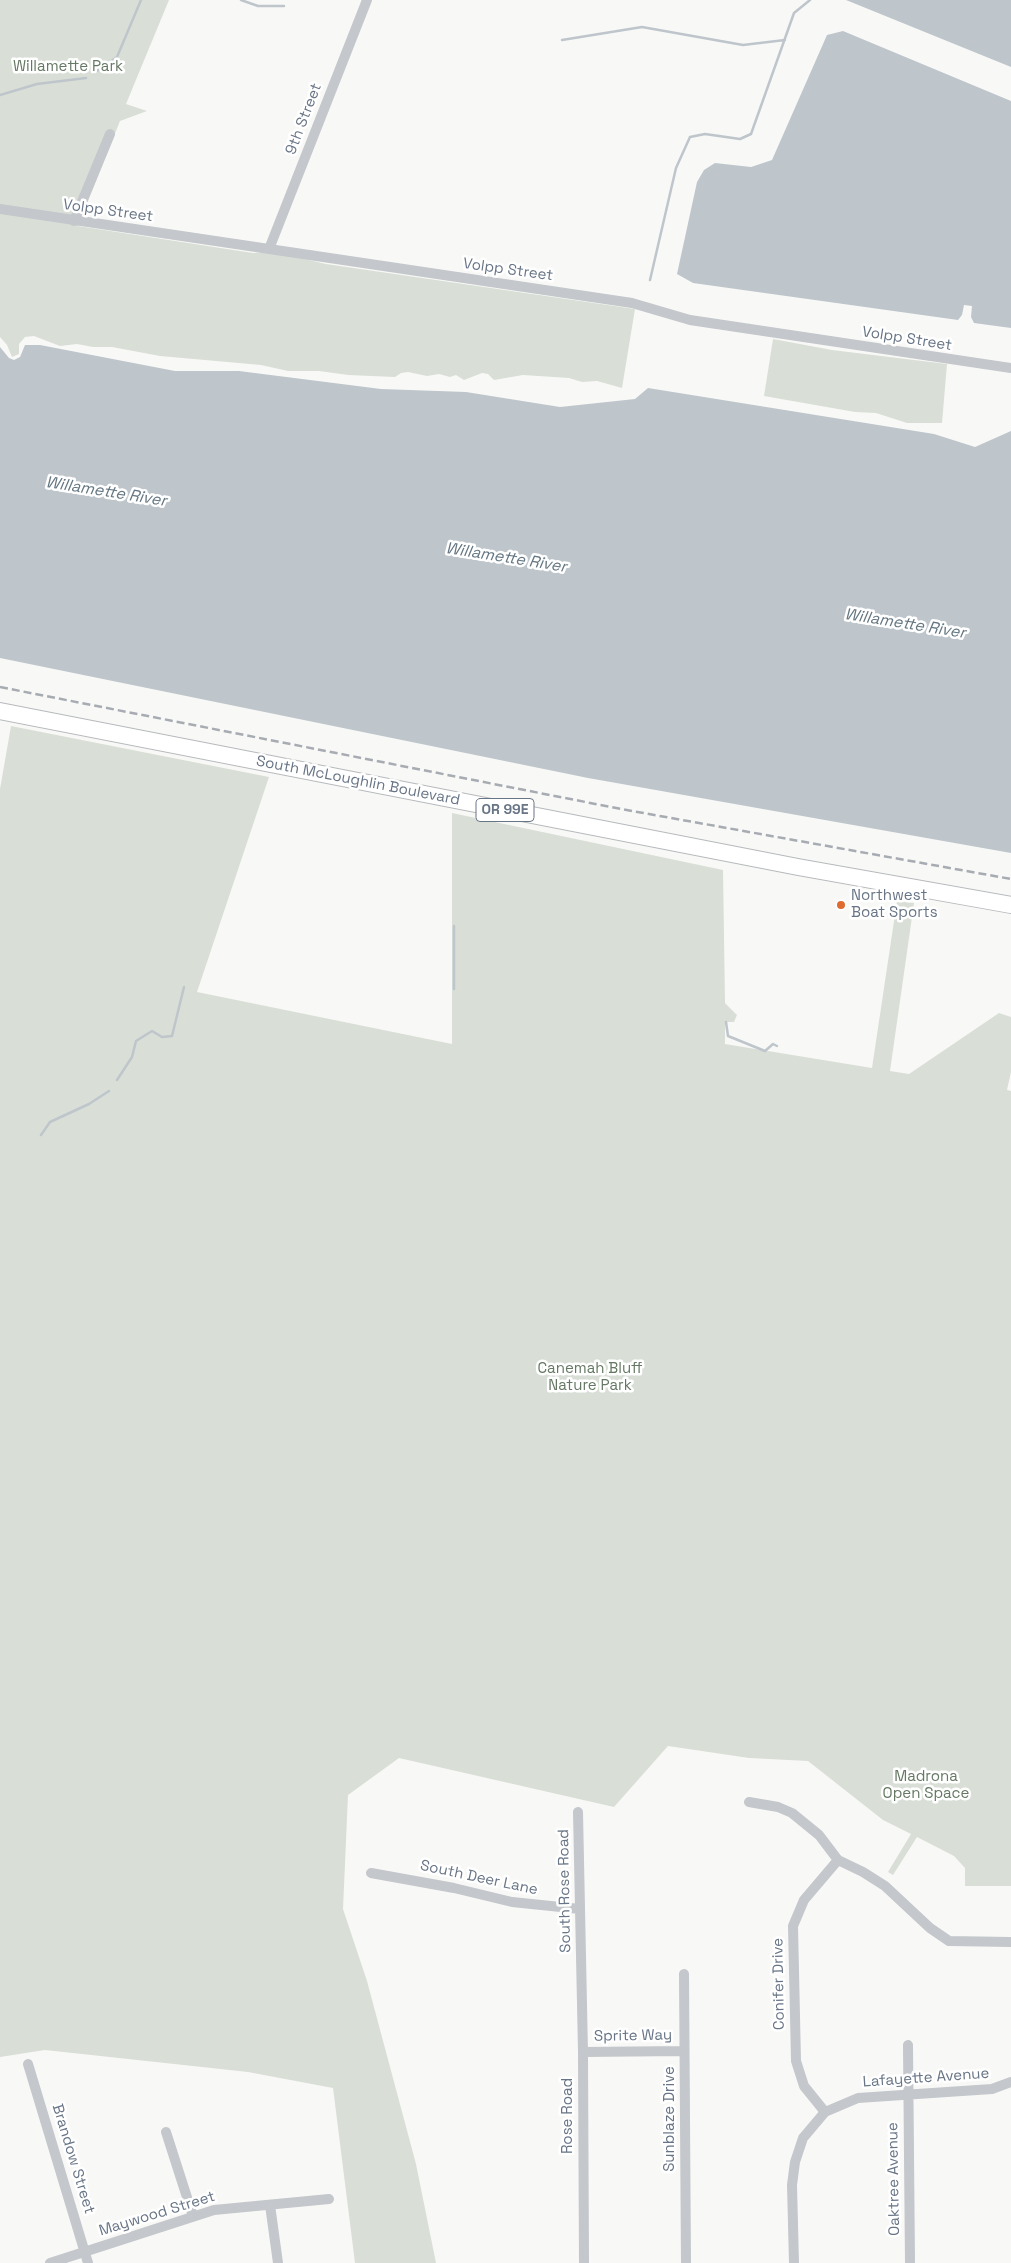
<!DOCTYPE html>
<style>
body{margin:0}
canvas{display:block;background:#f8f8f6}
</style>
<canvas width="1011" height="2263"></canvas>
<script>
const ctx = document.querySelector('canvas').getContext('2d');
ctx.lineJoin = 'round';
function paint(path, color) {
  ctx.fillStyle = color;
  ctx.fill(path, 'evenodd');
}
function toPath(rows) {
  const path = new Path2D();
  for (const r of rows) {
    path.moveTo(r[0], r[1]);
    for (let i = 2; i < r.length; i += 2) path.lineTo(r[i], r[i + 1]);
  }
  return path;
}
function trace(path, color, width, dash) {
  ctx.strokeStyle = color;
  ctx.lineWidth = width;
  ctx.lineCap = dash ? 'butt' : 'round';
  ctx.setLineDash(dash || []);
  ctx.stroke(path);
}
function write(font, color, halo, rows, align = 'center') {
  ctx.font = font + ' "Space Grotesk",sans-serif';
  ctx.lineWidth = 5;
  ctx.setLineDash([]);
  ctx.textBaseline = 'middle';
  ctx.strokeStyle = halo;
  ctx.fillStyle = color;
  for (const [text, x, y, turn = 0] of rows) {
    ctx.save();
    ctx.translate(x, y);
    ctx.rotate((+turn || 0) * Math.PI / 180);
    ctx.textAlign = isNaN(turn) ? turn : align;
    if (halo) ctx.strokeText(text, 0, 0);
    ctx.fillText(text, 0, 0);
    ctx.restore();
  }
}
paint(toPath([
 [0,0,169,0,126,104,147,111,120,121,78,226,253,253,274,252,326,264,635,309,622,388,597,381,582,382,569,378,523,375,494,380,488,374,482,373,464,380,456,375,450,377,439,374,427,376,408,372,401,373,395,377,348,375,319,371,288,371,261,365,160,356,112,347,93,347,77,344,60,346,34,336,25,337,19,344,19,354,12,357,7,345,0,337],
 [773,339,832,350,947,364,942,423,907,423,876,413,855,412,764,396],
 [11,726,269,777,197,992,452,1044,452,813,723,870,725,1003,737,1015,734,1022,725,1022,725,1044,872,1068,897,901,914,903,890,1071,909,1074,999,1013,1011,1017,1011,1072,1007,1090,1011,1091,1011,1886,965,1886,965,1868,954,1856,917,1837,893,1875,888,1872,911,1834,883,1820,808,1761,749,1758,668,1746,614,1807,399,1758,348,1795,343,1909,367,1981,416,2164,436,2263,355,2263,333,2088,248,2072,45,2050,0,2057,0,789]
]), '#d9dfd7');
paint(toPath([
 [846,0,1011,0,1011,67],
 [843,31,1011,101,1011,328,974,323,971,317,972,306,964,305,962,315,958,320,693,283,677,274,697,182,704,170,715,163,751,167,772,160,827,35],
 [25,345,40,345,175,371,239,371,381,389,466,392,560,407,635,399,648,388,934,434,975,447,1011,431,1011,853,588,778,0,658,0,347,9,358,14,360,20,357]
]), '#bec6cc');
trace(toPath([
 [241,0,258,6,284,6],
 [562,40,642,27,743,45,785,40],
 [94,73,117,57,141,0],
 [0,95,37,84,86,78],
 [650,280,676,168,690,137,705,134,740,139,751,134,794,13,810,0],
 [454,989,454,926],
 [726,1022,728,1036,765,1051,773,1044,777,1046],
 [117,1080,132,1057,136,1041,152,1031,162,1037,172,1036,184,987],
 [41,1135,50,1122,89,1104,109,1091]
]), '#bec6cc', 2.5);
const trunk = toPath([
 [0,711,798,867,1011,905]
]);
trace(trunk, '#b7babd', 18);
trace(toPath([
 [0,209,632,303,690,320,1011,368],
 [74,221,110,134],
 [269,249,367,0],
 [749,1802,778,1807,792,1813,819,1835,838,1860,863,1872,885,1886,930,1928,949,1941,1011,1942],
 [578,1812,583,2052,584,2263],
 [371,1873,454,1888,512,1902,580,1909],
 [684,1974,686,2263],
 [908,2045,910,2263],
 [583,2052,684,2051],
 [28,2064,88,2263],
 [825,2112,804,2086,796,2061,793,1926,804,1900,838,1860],
 [166,2132,193,2216],
 [270,2205,278,2263],
 [50,2263,214,2210,329,2199],
 [794,2263,792,2185,795,2162,803,2138,825,2112,858,2098,992,2089,1011,2082]
]), '#c4c7cb', 10);
trace(trunk, '#fff', 16);
trace(toPath([
 [0,687,621,809,1011,879]
]), '#a7abb2', 2.5, [8, 4]);
for (const [x, y, r, color] of [
 [841,905,5,"#de6b30"]
]) {
  const dot = new Path2D();
  dot.arc(x, y, r, 0, 2 * Math.PI);
  ctx.fillStyle = color;
  ctx.fill(dot);
  trace(dot, '#fff', 2);
}
for (const [x, y, w] of [
 [505,810,58]
]) {
  const box = new Path2D();
  box.roundRect(x - w / 2, y - 11.5, w, 23, 4);
  ctx.fillStyle = '#fff';
  ctx.fill(box);
  trace(box, '#687586', 1);
}
write('bold 14px', '#687586', null, [
 ["OR 99E",505,810]
]);
write('15px', '#657863', '#fff', [
 ["Willamette Park",68,67],
 ["Canemah Bluff",590,1369],
 ["Nature Park",590,1386],
 ["Madrona",926,1777],
 ["Open Space",926,1794]
]);
write('15px', '#687586', '#fff', [
 ["9th Street",304,119,-69],
 ["Volpp Street",108,211,8],
 ["Volpp Street",508,270,8],
 ["Volpp Street",907,339,9],
 ["South McLoughlin Boulevard",358,781,11],
 ["South Deer Lane",479,1878,12],
 ["South Rose Road",565,1891,-91],
 ["Conifer Drive",779,1984,-91],
 ["Sprite Way",633,2036,-1],
 ["Lafayette Avenue",926,2078,-4],
 ["Rose Road",568,2116,-90],
 ["Sunblaze Drive",670,2119,-90],
 ["Brandow Street",73,2159,73],
 ["Oaktree Avenue",894,2179,-91],
 ["Maywood Street",157,2214,-17]
]);
write('15px', '#687586', '#fff', [
 ["Northwest",851,896],
 ["Boat Sports",851,913]
], 'left');
write('italic 16px', '#647681', '#fff', [
 ["Willamette River",106,492,9],
 ["Willamette River",506,558,9],
 ["Willamette River",905,624,9]
]);
</script>
